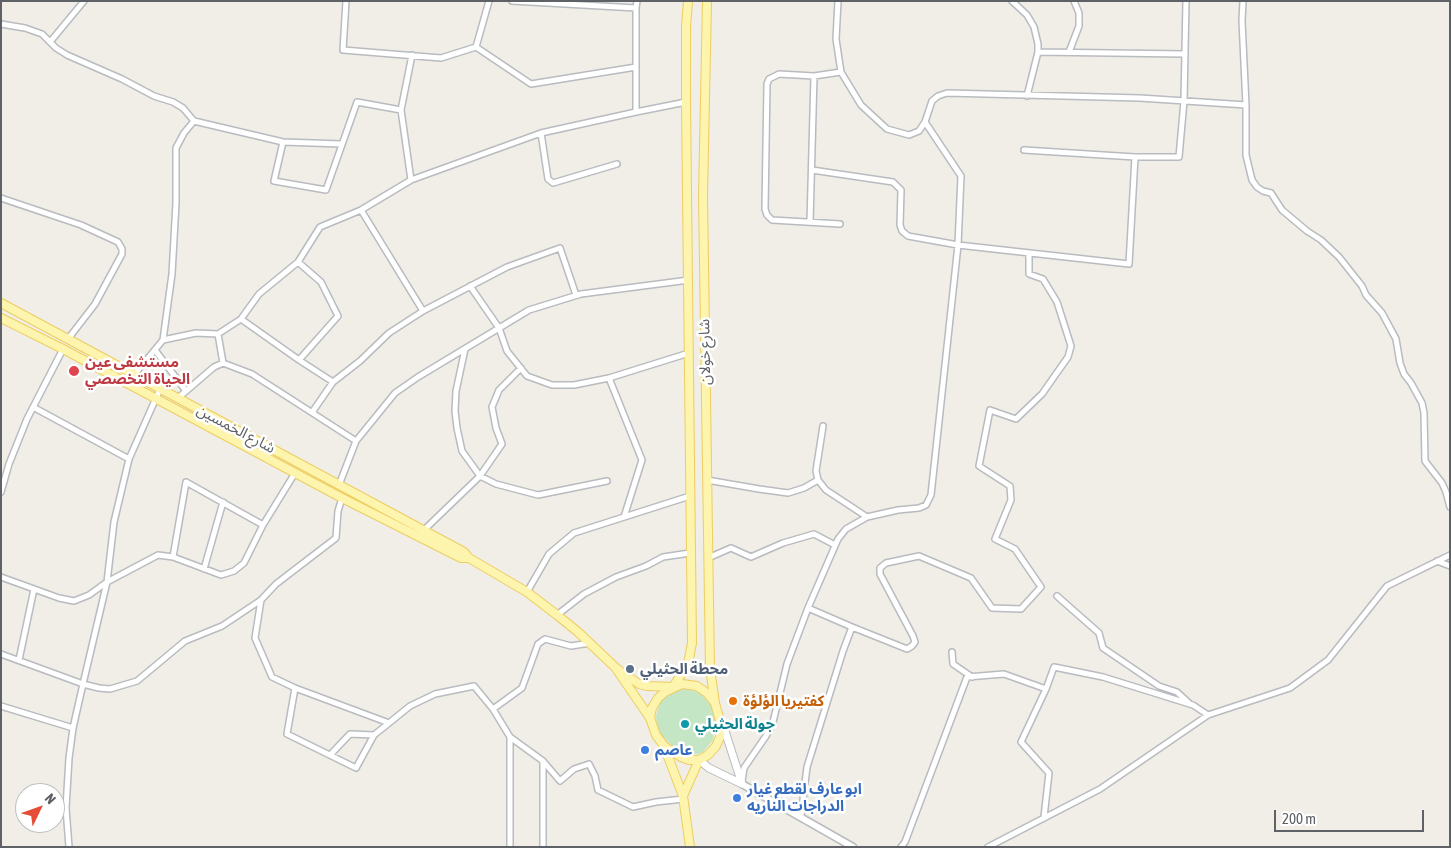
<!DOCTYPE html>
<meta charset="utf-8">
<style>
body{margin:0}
#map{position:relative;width:1451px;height:848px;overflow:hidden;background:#f0eee6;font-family:"Asap Condensed",sans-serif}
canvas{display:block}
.frame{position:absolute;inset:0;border:2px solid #5e6166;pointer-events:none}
.north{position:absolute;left:15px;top:783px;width:50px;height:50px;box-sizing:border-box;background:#fff;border:1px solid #bfc0c2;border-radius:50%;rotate:48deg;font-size:14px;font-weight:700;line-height:20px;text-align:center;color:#5e6166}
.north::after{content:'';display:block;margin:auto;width:18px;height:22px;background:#e54d37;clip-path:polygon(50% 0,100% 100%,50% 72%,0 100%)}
.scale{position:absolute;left:1274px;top:810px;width:150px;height:22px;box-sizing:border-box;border:2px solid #5e6166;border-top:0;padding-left:6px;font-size:15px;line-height:18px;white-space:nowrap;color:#5e6166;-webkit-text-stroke:4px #fff;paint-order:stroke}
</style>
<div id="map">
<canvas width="1451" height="848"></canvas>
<div class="frame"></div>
<div class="north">N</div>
<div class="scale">200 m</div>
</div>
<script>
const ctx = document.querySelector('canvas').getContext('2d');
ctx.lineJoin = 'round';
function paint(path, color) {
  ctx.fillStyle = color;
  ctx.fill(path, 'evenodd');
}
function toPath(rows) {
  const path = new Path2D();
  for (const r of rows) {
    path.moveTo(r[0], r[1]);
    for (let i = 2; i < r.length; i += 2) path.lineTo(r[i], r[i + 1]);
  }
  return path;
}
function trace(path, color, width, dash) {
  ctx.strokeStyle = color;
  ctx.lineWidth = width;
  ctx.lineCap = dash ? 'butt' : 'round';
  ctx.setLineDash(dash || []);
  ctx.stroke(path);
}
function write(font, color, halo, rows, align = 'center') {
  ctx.font = font + ' "Asap Condensed","Noto Sans Arabic",sans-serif';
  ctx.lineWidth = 5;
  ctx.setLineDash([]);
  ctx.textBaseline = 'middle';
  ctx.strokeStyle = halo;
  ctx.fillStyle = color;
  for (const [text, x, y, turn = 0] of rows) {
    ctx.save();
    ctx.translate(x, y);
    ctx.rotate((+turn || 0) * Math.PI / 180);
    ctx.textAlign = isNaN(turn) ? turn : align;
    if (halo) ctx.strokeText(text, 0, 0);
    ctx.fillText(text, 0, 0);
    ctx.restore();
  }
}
paint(toPath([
 [678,689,689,689,702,694,712,706,715,720,713,740,703,752,698,754,688,755,676,749,660,734,657,727,656,716,660,702,666,696]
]), '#c4e6c5');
const minor = toPath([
 [346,1,343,50,441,58,476,47,489,1],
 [512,1,636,8,637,1],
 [838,1,836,39,841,72,861,105,887,129,909,135,919,131,925,122,932,101,938,96,947,93,1140,98,1246,105,1242,21,1243,1],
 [1012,1,1027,15,1034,27,1038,44,1038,52,1027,96],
 [636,8,636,112,686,102],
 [1,24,25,28,42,34,56,48,67,55,122,79,154,96,173,102,183,108,194,121],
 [50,42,84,1],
 [476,47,531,84,636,67],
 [1038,52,1185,54],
 [1069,52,1079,26,1079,13,1074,1],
 [412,55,401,110,411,180,541,133,636,112],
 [1246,105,1246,155,1252,180,1257,187,1263,191,1271,193,1282,210,1307,231,1321,240,1339,257,1362,286,1366,295,1382,313,1396,339,1400,363,1404,374,1411,383,1422,403,1424,413,1425,461,1442,483,1446,492,1450,507],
 [541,133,548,179,553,183,617,164],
 [342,144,283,142,274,181,326,190,357,102,401,110],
 [1135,157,1179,157,1184,101,1186,1],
 [812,170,893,182,901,190,900,225,902,231,908,236,958,245,1129,264,1135,157,1024,150],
 [1,198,81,225,118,242,122,249,122,254,95,304,68,339],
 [361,210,423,311],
 [810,222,814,76],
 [840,224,772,220,767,215,765,209,767,84,769,79,779,74,814,76,841,72],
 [298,262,320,227,361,210,411,180],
 [470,286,499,328,507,351,527,376,552,385,574,385,609,378],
 [218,334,223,363],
 [163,340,172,274,176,203,176,148,184,133,194,121,283,142],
 [465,349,456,391,455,411,457,428,462,451,480,476,496,484,538,495,607,481],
 [155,350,186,391],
 [299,360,333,382],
 [134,375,163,340,196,333,218,334,241,319,259,294,298,262,321,282,338,316,299,360,241,319],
 [160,389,129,459,114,522,107,582,83,684,99,688,110,689,137,681,185,641,222,626,261,600,276,584,336,538,338,511,342,498],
 [178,398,214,367,223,363,252,374,356,441],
 [33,407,129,459],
 [313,411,333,382,360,361,389,333,423,311,507,267,560,248,576,295],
 [823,426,816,471,818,480,826,490,867,517],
 [707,480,759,489,788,493,804,488,818,480],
 [339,485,356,441,395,393,418,377,529,310,581,294,689,280],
 [1,492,9,464,27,419,63,349],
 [624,517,642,460,609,378,689,353],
 [424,530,480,476,502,444,496,428,492,407,499,390,521,368],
 [173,557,186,482,263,525],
 [708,558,731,548,751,557,783,543,814,534,835,545],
 [1437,561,1450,566],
 [204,569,223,502],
 [1,577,59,598,74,601,89,595,107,582,158,555,173,557,221,575,234,571,244,563,263,525,295,473],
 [527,592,549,554,574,533,690,496],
 [1057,596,1099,633,1103,648,1159,686,1177,692,1190,704],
 [261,600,255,638,272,677,295,688,389,723,410,706,435,694,474,686,493,709,522,688,538,644,545,639,571,646,590,643],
 [557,615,584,594,616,577,646,566,663,557,690,553],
 [852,627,907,649,912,646,915,642,913,636,880,574,880,568,886,563,919,556,971,578,992,608,1021,609,1041,587,1015,549,995,539,1011,500,1010,486,979,466,990,410,1016,419,1042,394,1068,357,1071,346,1057,302,1043,279,1029,274,1029,253],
 [952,652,953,664,972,677],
 [1,654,83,684,73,728,69,758,66,808,69,847],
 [19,660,34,589],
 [295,688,287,734,356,768,374,735,389,723],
 [1046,689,1054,667,1103,677,1193,705,1208,715],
 [1,706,73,728],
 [493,709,510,737,543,761,543,847],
 [330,755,350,734,374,735],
 [543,761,560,781,574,769,589,764,595,776,598,790,633,807,656,802,683,799],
 [742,781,744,768,766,736,773,722,787,664,808,608,838,539,846,529,867,517,898,510,919,508,926,505,931,495,958,245,961,176,925,122],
 [801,816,807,767,843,651,852,627,808,608],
 [510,847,510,737],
 [901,847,905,842,967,677,1004,674,1046,689,1021,742,1049,773,1044,817],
 [988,847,1100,789,1208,715,1290,688,1328,660,1387,586,1450,555]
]);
const tertiary = toPath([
 [742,784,853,847]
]);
const secondary = toPath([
 [720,721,725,731,742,784],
 [699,760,709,768,742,784]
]);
const primary = toPath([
 [707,1,703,196,710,669,715,703],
 [1,303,464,552,469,558,527,592,557,615,578,632,616,668,639,684,647,686,673,687],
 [1,318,63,349,342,498,461,558,469,558],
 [617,670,650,718],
 [682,684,697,686,707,693,715,703,720,721,720,737,716,746,708,755,699,760,689,760,681,757,664,746,656,735,650,718,652,708,658,698,665,692,682,684],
 [673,687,688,664,692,643,686,102,686,27,688,1],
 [664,746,683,796,690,847],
 [683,796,699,760]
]);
trace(minor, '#b8bbbf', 8);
trace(tertiary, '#b8bbbf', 9);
trace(secondary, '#b8babf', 9);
trace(primary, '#eecd61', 10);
trace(minor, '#fff', 5);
trace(tertiary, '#fff', 6);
trace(secondary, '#fff', 7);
trace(primary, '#fdf4ae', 8);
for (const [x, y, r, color] of [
 [74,371,6,"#e0444e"],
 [630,669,5,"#5c6f8a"],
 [733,701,5,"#e8710a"],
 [685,724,5,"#0f9aa8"],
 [645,750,5,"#3f7fe0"],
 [737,798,5,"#3f7fe0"]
]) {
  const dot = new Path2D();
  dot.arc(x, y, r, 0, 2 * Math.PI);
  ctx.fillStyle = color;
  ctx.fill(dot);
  trace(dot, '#fff', 2);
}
write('15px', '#5e6166', '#fff', [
 ["شارع خولان",705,352,-91],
 ["شارع الخمسين",236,429,28]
]);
write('bold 15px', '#be3a42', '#fff', [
 ["مستشفى عين",85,362],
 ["الحياة التخصصي",85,379]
], 'left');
write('bold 15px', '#4e5e75', '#fff', [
 ["محطة الحثيلي",640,669]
], 'left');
write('bold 15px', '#c56008', '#fff', [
 ["كفتيريا الؤلؤة",743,701]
], 'left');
write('bold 15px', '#0d838f', '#fff', [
 ["جولة الحثيلي",695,724]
], 'left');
write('bold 15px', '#366cbe', '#fff', [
 ["عاصم",655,750],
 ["ابو عارف لقطع غيار",747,789],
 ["الدراجات الناريه",747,806]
], 'left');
</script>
